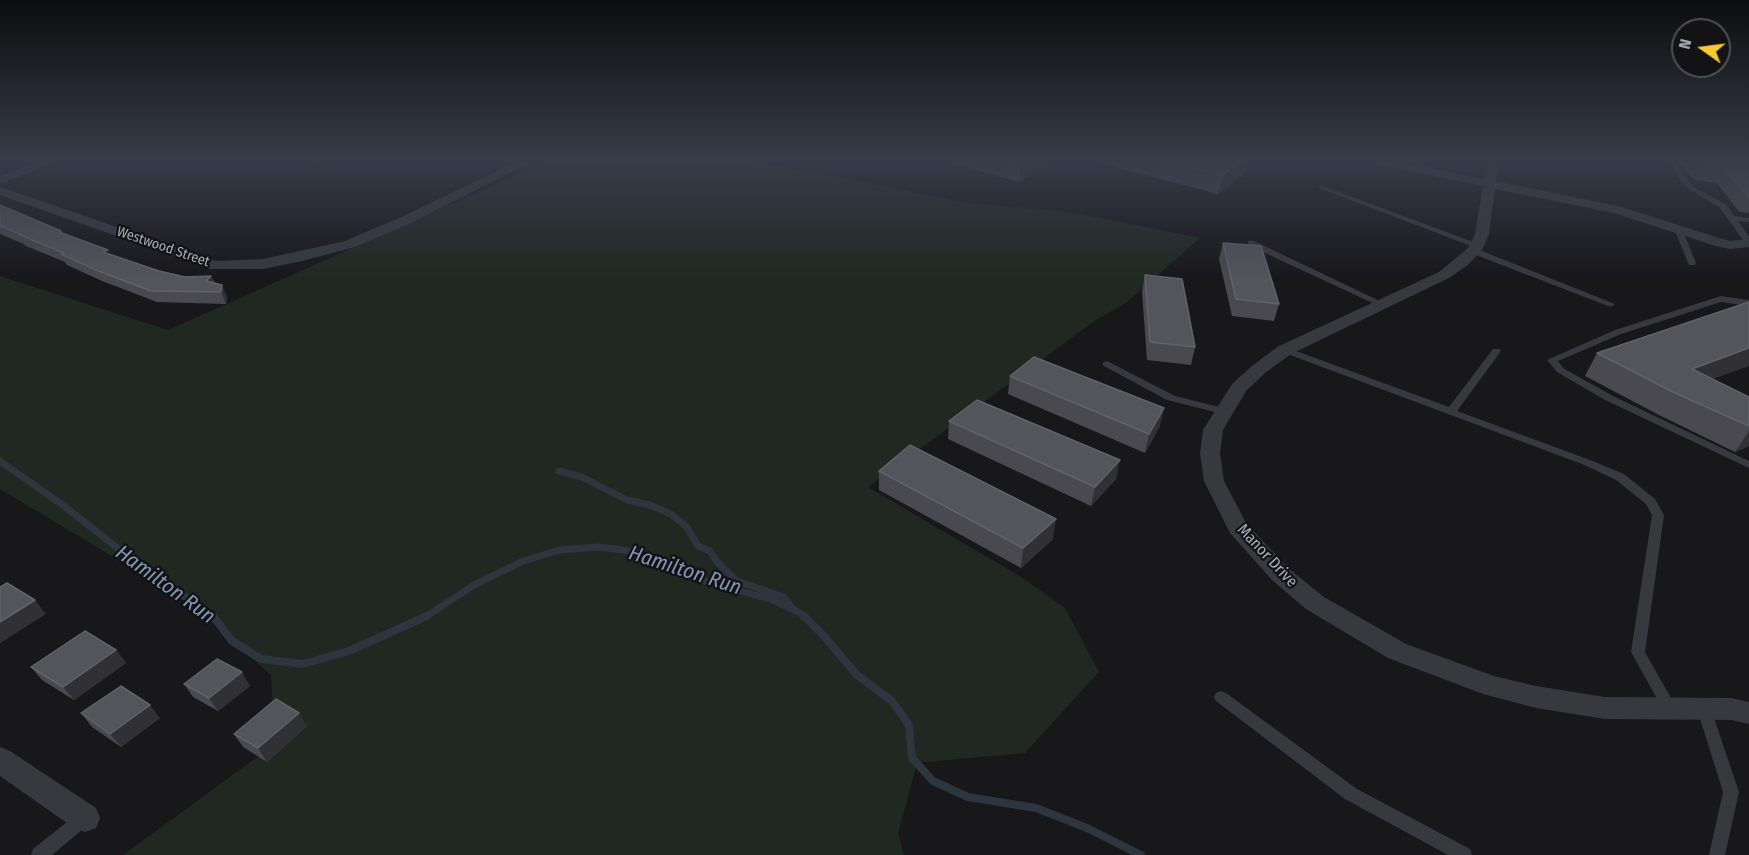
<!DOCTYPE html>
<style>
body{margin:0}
#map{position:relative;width:1749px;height:855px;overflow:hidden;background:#18171a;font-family:"Fira Sans Condensed",sans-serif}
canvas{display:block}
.north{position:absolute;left:1671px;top:18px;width:60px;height:60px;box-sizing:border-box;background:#131215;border:2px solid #4f5057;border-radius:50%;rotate:284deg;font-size:16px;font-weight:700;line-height:24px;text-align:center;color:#a9adba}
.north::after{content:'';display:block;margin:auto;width:21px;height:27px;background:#f7c932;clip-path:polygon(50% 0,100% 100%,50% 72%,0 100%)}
</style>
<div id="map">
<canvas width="1749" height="855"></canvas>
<div class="north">N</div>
</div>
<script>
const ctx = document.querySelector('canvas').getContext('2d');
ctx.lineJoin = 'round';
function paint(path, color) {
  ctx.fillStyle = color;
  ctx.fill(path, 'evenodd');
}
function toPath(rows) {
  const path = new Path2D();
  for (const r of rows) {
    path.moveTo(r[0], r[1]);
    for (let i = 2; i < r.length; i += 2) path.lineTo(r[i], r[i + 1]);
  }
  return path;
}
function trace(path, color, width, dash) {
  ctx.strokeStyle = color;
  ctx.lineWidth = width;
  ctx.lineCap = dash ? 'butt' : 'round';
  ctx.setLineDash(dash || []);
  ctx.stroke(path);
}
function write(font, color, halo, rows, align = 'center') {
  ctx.font = font + ' "Fira Sans Condensed",sans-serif';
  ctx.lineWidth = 4.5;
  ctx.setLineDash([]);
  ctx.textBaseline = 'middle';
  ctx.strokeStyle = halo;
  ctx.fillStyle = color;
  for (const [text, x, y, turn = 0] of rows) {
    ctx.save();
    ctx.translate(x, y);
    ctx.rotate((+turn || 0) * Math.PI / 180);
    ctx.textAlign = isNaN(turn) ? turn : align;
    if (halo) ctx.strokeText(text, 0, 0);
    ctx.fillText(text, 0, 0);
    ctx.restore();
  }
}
paint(toPath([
 [548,161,744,161,843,178,966,203,1076,213,1200,238,1126,303,1096,320,868,487,1023,578,1065,608,1099,672,1025,753,917,763,898,834,904,855,123,855,275,744,271,675,193,605,0,489,0,276,168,330]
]), '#1f2821');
trace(toPath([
 [0,461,64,506,158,580,210,613,214,618],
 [559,471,582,477,627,500,650,505,671,514,686,526,698,546,710,551,718,563,737,581,784,597,793,609],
 [424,618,474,585,523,561,560,550,599,547,637,552,667,567,708,582,773,600,800,613,805,618]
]), '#2d353e', 7);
trace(toPath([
 [213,616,232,641,261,659,303,664,349,651,427,616],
 [804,616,824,636,857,675,892,701,909,725,912,758,933,781,968,797,1036,808,1087,828,1141,855]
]), '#2d353e', 8);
paint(toPath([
 [1669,161,1675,161,1685,177,1693,187,1726,204,1734,216,1749,218,1749,222,1738,221,1749,237,1749,244,1746,244,1720,208,1689,189,1679,178,1669,161],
 [1319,186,1323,186,1481,245,1477,247,1474,247,1319,188,1319,186],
 [1675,226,1682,228,1696,263,1695,265,1689,265,1688,263,1674,228,1675,226],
 [1248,241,1254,241,1386,304,1382,307,1379,306,1248,245,1248,241],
 [1471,249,1477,249,1615,304,1611,307,1608,306,1471,253,1471,249],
 [1721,296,1749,300,1749,306,1721,302,1621,334,1558,361,1563,368,1613,396,1749,461,1749,468,1605,400,1557,372,1547,360,1615,330,1721,296],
 [1285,347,1449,407,1493,349,1499,349,1501,351,1457,411,1590,460,1624,474,1655,499,1664,515,1645,652,1676,707,1674,711,1669,713,1664,711,1631,652,1652,515,1646,504,1616,480,1582,464,1282,352,1280,350,1285,347],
 [1107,361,1175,396,1227,409,1228,411,1223,414,1167,400,1104,366,1102,364,1104,362,1107,361],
 [1221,691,1226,693,1357,789,1470,849,1472,855,1448,855,1345,799,1216,701,1214,697,1216,693,1221,691],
 [1704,703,1709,705,1711,709,1739,792,1725,855,1709,855,1723,792,1697,709,1699,705,1704,703],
 [83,811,89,814,91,819,89,824,52,855,31,855,33,849,77,814,83,811]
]), '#38393f');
paint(toPath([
 [42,161,59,161,0,184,0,176,42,161],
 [313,161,325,161,325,162,319,166,313,161],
 [518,161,533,161,411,223,355,247,302,261,263,269,210,269,0,195,0,187,216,261,263,259,345,241,401,217,518,161],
 [1374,161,1397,161,1484,179,1487,161,1499,161,1496,181,1622,207,1719,238,1730,241,1749,239,1749,247,1730,249,1716,246,1614,213,1495,189,1489,234,1482,250,1468,265,1449,278,1291,354,1265,373,1246,391,1223,430,1220,453,1224,481,1246,523,1288,568,1324,597,1406,644,1494,676,1536,686,1605,697,1731,698,1749,702,1749,724,1731,720,1605,719,1536,708,1483,694,1388,658,1306,609,1272,580,1230,533,1204,481,1200,453,1203,430,1232,384,1253,365,1279,346,1439,272,1468,248,1475,234,1483,186,1380,165,1374,161],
 [0,747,10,751,96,808,100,818,96,828,85,832,74,828,0,776,0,747]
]), '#38393f');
paint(toPath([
 [945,161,1050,161,1019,182],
 [1092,161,1248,161,1246,172,1218,194],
 [1678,161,1749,161,1749,213,1739,212,1717,183,1694,180],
 [0,205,111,255,159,271,185,277,211,276,215,283,227,296,226,304,157,302,102,281,67,265,65,262,26,246,24,244,0,234],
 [1223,243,1279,304,1274,321,1232,316,1219,259],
 [1145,275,1195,347,1191,365,1147,360,1142,292],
 [1597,353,1712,379,1749,397,1749,446,1735,452,1659,415,1585,376],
 [1010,376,1160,426,1145,453,1008,394],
 [949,421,1116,479,1091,506,948,439],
 [879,471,1053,539,1021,568,879,490],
 [116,650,126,663,74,700,42,680,31,667],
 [184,684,250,686,218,711,193,697],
 [81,713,160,718,121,747,92,727],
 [307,726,267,762,243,747,234,734]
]), '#49494f');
paint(toPath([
 [1024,161,1050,161,1019,182,1021,163],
 [1241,161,1248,161,1246,172,1218,194,1223,175],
 [211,276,216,287,206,281],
 [222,285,227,296,226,304,221,292],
 [1749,348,1749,366,1677,392,1692,369],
 [1164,408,1160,426,1145,453,1149,434],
 [1749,431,1749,446,1735,452],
 [1120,460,1116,479,1091,506,1095,487],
 [1056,519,1053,539,1021,568,1023,548],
 [35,600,46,614,0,643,0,622],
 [116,650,126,663,74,700,63,687],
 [242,672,250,686,218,711,209,698],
 [150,705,160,718,121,747,110,734],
 [299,713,307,726,267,762,258,748]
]), '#313135');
const building = toPath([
 [1012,161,1024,161,1021,163,1012,161],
 [1165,161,1241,161,1223,175,1165,161],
 [1697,161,1749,161,1749,197,1748,197,1725,169,1702,166,1697,161],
 [0,205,61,231,59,232,108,250,103,252,159,271,185,277,211,276,206,281,222,285,221,292,151,291,96,270,61,254,64,253,20,235,22,235,0,226,0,205],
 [1223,243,1261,246,1279,304,1236,299,1223,243],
 [1145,275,1182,279,1195,347,1150,342,1145,275],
 [1749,302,1749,348,1692,369,1749,397,1749,426,1673,392,1597,353,1749,302],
 [1034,357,1164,408,1149,434,1010,376,1034,357],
 [977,400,1120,460,1095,487,949,421,977,400],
 [910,445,1056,519,1023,548,879,471,910,445],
 [7,583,35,600,0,622,0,587,7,583],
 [85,631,116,650,63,687,31,667,85,631],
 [217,659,242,672,209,698,184,684,217,659],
 [121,686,150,705,110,734,81,713,121,686],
 [276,699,299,713,258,748,234,734,276,699]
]);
paint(building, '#54545b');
trace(building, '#61626a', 1.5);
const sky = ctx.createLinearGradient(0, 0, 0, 280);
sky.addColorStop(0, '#0d0d0e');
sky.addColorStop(0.57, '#373c49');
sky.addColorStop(1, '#373c4900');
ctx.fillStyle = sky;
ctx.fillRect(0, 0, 1749, 280);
write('14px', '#a9adba', '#131215', [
 ["Westwood Street",163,247,19]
]);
write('16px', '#a9adba', '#131215', [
 ["Manor Drive",1267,556,47]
]);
write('italic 21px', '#8097b6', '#131215', [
 ["Hamilton Run",685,571,18],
 ["Hamilton Run",165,585,36]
]);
</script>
